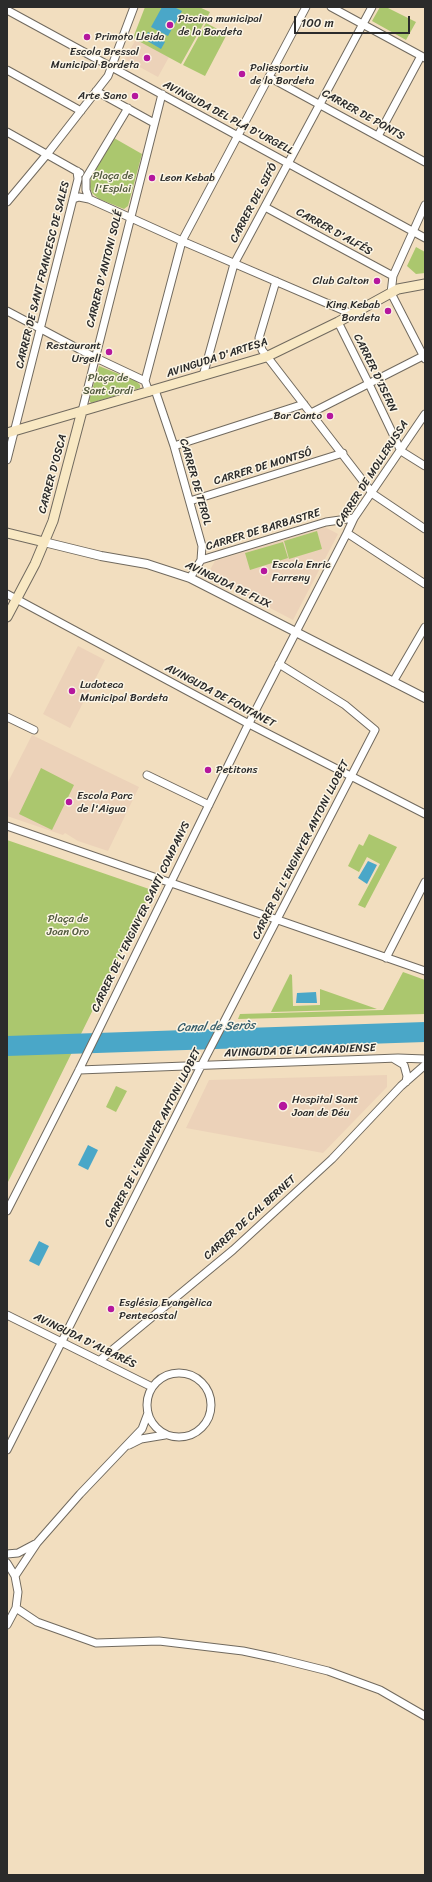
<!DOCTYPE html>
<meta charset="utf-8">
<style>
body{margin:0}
#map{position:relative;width:432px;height:1882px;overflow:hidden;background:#f2debf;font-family:Sriracha,sans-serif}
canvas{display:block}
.frame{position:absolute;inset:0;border:8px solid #2b2b2b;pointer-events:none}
.scale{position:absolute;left:294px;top:16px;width:116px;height:18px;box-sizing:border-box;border:2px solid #2b2b2b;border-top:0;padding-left:5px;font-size:12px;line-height:14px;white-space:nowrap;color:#2b2b2b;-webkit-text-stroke:3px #fcf5e5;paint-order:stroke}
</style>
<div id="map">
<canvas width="432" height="1882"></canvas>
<div class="frame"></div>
<div class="scale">100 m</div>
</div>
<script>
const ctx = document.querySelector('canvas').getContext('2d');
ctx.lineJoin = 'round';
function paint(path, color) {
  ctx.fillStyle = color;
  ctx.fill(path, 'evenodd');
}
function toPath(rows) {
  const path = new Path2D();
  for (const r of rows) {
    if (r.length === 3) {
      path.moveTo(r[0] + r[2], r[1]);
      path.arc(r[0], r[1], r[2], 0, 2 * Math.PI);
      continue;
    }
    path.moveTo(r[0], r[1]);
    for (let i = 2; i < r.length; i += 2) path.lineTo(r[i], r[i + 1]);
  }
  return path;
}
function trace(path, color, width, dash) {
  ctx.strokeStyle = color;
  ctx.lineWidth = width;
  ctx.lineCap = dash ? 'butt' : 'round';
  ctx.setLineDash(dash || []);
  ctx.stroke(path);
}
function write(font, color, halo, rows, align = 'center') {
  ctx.font = font + ' Sriracha,sans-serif';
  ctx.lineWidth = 3;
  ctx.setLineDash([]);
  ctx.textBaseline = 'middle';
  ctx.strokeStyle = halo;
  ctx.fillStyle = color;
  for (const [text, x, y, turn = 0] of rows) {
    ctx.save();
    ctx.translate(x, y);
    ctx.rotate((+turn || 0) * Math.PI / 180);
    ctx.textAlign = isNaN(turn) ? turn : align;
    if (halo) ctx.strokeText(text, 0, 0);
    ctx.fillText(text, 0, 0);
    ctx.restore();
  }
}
paint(toPath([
 [136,39,169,57,158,77,125,59],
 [325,527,338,534,293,620,207,575,215,561],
 [78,646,105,660,70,728,43,714],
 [32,735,139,787,108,851,78,841,65,833,63,835,7,816,7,784],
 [387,1075,387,1087,323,1153,186,1128,209,1080]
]), '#ecd2b9');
paint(toPath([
 [145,7,199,7,210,12,181,64,133,38],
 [380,7,386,7,416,22,406,40,372,21],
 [206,23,227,34,205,76,183,65],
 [114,138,142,154,128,206,124,209,99,199,92,193,90,187,91,177],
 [416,247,425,252,425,273,416,274,407,266],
 [99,366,136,381,140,385,140,388,91,403,89,400],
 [317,531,322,549,289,559,284,541],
 [283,542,288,558,250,570,245,553],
 [41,768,74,785,52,830,19,814],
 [369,834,397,847,365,908,358,905,380,864,367,857,359,872,348,866,359,844,363,846],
 [7,840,152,890,7,1184],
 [403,972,425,980,425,1014,238,1019,240,1014,383,1010],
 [290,974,292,975,293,1006,320,1005,320,989,377,1009,271,1012],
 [116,1086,127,1091,116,1112,106,1107]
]), '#abc76e');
paint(toPath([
 [162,7,174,7,182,11,168,36,151,27],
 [148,32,165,42,161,49,144,39],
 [368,861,377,865,367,884,358,878],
 [316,992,317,1003,296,1003,297,993],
 [425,1022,425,1042,7,1056,7,1036],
 [88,1145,98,1150,88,1170,78,1165],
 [39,1241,49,1246,39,1266,29,1261]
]), '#4aa7c8');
const minor = toPath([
 [331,7,425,58],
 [7,10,425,238],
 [7,70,81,111],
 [269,77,425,162],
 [96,91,154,123],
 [7,132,80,173],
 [378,136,421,56],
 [73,199,79,197,89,199,182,241,352,314],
 [89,199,86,190,86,178,128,108],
 [7,202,48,153,108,76,134,7],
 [425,205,393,276,391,293,425,359],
 [265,207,393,276],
 [276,281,259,338,262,350,373,494,425,529],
 [7,311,94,357,145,381,149,392],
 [338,322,369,384,401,451,425,466],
 [203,376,234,264,372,7],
 [145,381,182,241,306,7],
 [155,390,174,446,202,546,201,560,190,578],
 [82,411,162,94],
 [311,413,425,355],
 [174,446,304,404],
 [7,460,73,199,78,179,77,171],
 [190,501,343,453],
 [347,533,425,584],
 [201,560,326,522,354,518],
 [7,594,249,724,425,814],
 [393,682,425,627],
 [7,717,34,730],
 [147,775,209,805],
 [7,826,425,971],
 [386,958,425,882],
 [394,1059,404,1065,407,1076,406,1082],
 [79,1070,398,1058,425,1059],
 [7,1211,79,1070,247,727,347,533,354,518,425,414],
 [7,1315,152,1387],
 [99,1361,233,1250,332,1159,401,1086,425,1065],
 [179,1405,32],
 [129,1445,141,1439,165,1435],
 [7,1450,199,1070,375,730,345,705,279,664],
 [7,1554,18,1553,35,1544],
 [7,1563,15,1576,18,1592,16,1608,7,1625],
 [15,1576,37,1543,80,1494,142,1429,148,1413],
 [16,1608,37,1622,96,1643,159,1641,243,1651,276,1658,328,1671,380,1690,425,1716]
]);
const tertiary = toPath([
 [44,542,101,556,147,564,190,578,425,698]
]);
const secondary = toPath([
 [7,433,266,357,338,322,398,289,425,284],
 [7,533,44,542],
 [7,617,35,564,53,521,82,411]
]);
trace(minor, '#716a5f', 9);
trace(tertiary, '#716a5f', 10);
trace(secondary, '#716a5f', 11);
trace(minor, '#fff', 7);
trace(tertiary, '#fff', 8);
trace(secondary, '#f8e8c3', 9);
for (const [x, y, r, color] of [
 [170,25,4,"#b5179e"],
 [87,37,4,"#b5179e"],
 [147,58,4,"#b5179e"],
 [242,74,4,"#b5179e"],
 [135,96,4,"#b5179e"],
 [152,178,4,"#b5179e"],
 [377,281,4,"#b5179e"],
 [388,311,4,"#b5179e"],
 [109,352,4,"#b5179e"],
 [330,416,4,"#b5179e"],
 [264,571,4,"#b5179e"],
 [72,691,4,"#b5179e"],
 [208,770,4,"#b5179e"],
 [69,802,4,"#b5179e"],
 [283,1106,5,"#b5179e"],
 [111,1309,4,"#b5179e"]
]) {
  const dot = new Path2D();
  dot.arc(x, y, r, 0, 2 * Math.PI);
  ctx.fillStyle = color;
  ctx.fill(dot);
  trace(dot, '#fcf5e5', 1.5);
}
write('11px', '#2b2b2b', '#fcf5e5', [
 ["Piscina municipal",178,19],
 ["de la Bordeta",178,32],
 ["Primoto Lleida",95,37],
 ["Escola Bressol",139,52,"right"],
 ["Municipal Bordeta",139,65,"right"],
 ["Poliesportiu",250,68],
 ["de la Bordeta",250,81],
 ["Arte Sano",127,96,"right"],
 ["Leon Kebab",160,178],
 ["Club Calton",369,281,"right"],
 ["King Kebab",380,305,"right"],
 ["Bordeta",380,318,"right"],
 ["Restaurant",101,346,"right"],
 ["Urgell",101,359,"right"],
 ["Bar Canto",322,416,"right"],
 ["Escola Enric",272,565],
 ["Farreny",272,578],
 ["Ludoteca",80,685],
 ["Municipal Bordeta",80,698],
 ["Petitons",216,770],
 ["Escola Parc",77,796],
 ["de l'Aigua",77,809],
 ["Hospital Sant",292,1100],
 ["Joan de Déu",292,1113],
 ["Església Evangèlica",119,1303],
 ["Pentecostal",119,1316]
], 'left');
write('11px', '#2b2b2b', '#fcf5e5', [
 ["CARRER DE PONTS",363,115,29],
 ["AVINGUDA DEL PLA D'URGELL",228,118,28],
 ["CARRER DEL SIFÓ",254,203,-62],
 ["CARRER D'ALFÉS",334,232,29],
 ["CARRER D'ANTONI SOLÉ",105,269,-76],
 ["CARRER DE SANT FRANCESC DE SALES",43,275,-76],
 ["AVINGUDA D'ARTESA",217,358,-18],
 ["CARRER D'ISERN",375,373,64],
 ["CARRER DE MONTSÓ",263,467,-17],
 ["CARRER D'OSCA",53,474,-75],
 ["CARRER DE MOLLERUSSA",372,474,-57],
 ["CARRER DE TEROL",195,482,74],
 ["CARRER DE BARBASTRE",263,530,-17],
 ["AVINGUDA DE FLIX",228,585,26],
 ["AVINGUDA DE FONTANET",220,696,28],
 ["CARRER DE L'ENGINYER ANTONI LLOBET",301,850,-63],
 ["CARRER DE L'ENGINYER SANTI COMPANYS",141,917,-64],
 ["AVINGUDA DE LA CANADIENSE",300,1051,-2],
 ["CARRER DE L'ENGINYER ANTONI LLOBET",153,1138,-63],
 ["CARRER DE CAL BERNET",250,1218,-42],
 ["AVINGUDA D'ALBARÉS",85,1341,26]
]);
write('11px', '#515a3f', '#fcf5e5', [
 ["Plaça de",113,176],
 ["l'Esplai",113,189],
 ["Plaça de",108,378],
 ["Sant Jordi",108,391],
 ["Plaça de",68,919],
 ["Joan Oro",68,932]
]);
write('italic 12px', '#375d6a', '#fcf5e5', [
 ["Canal de Seròs",216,1027,-2]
]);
</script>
